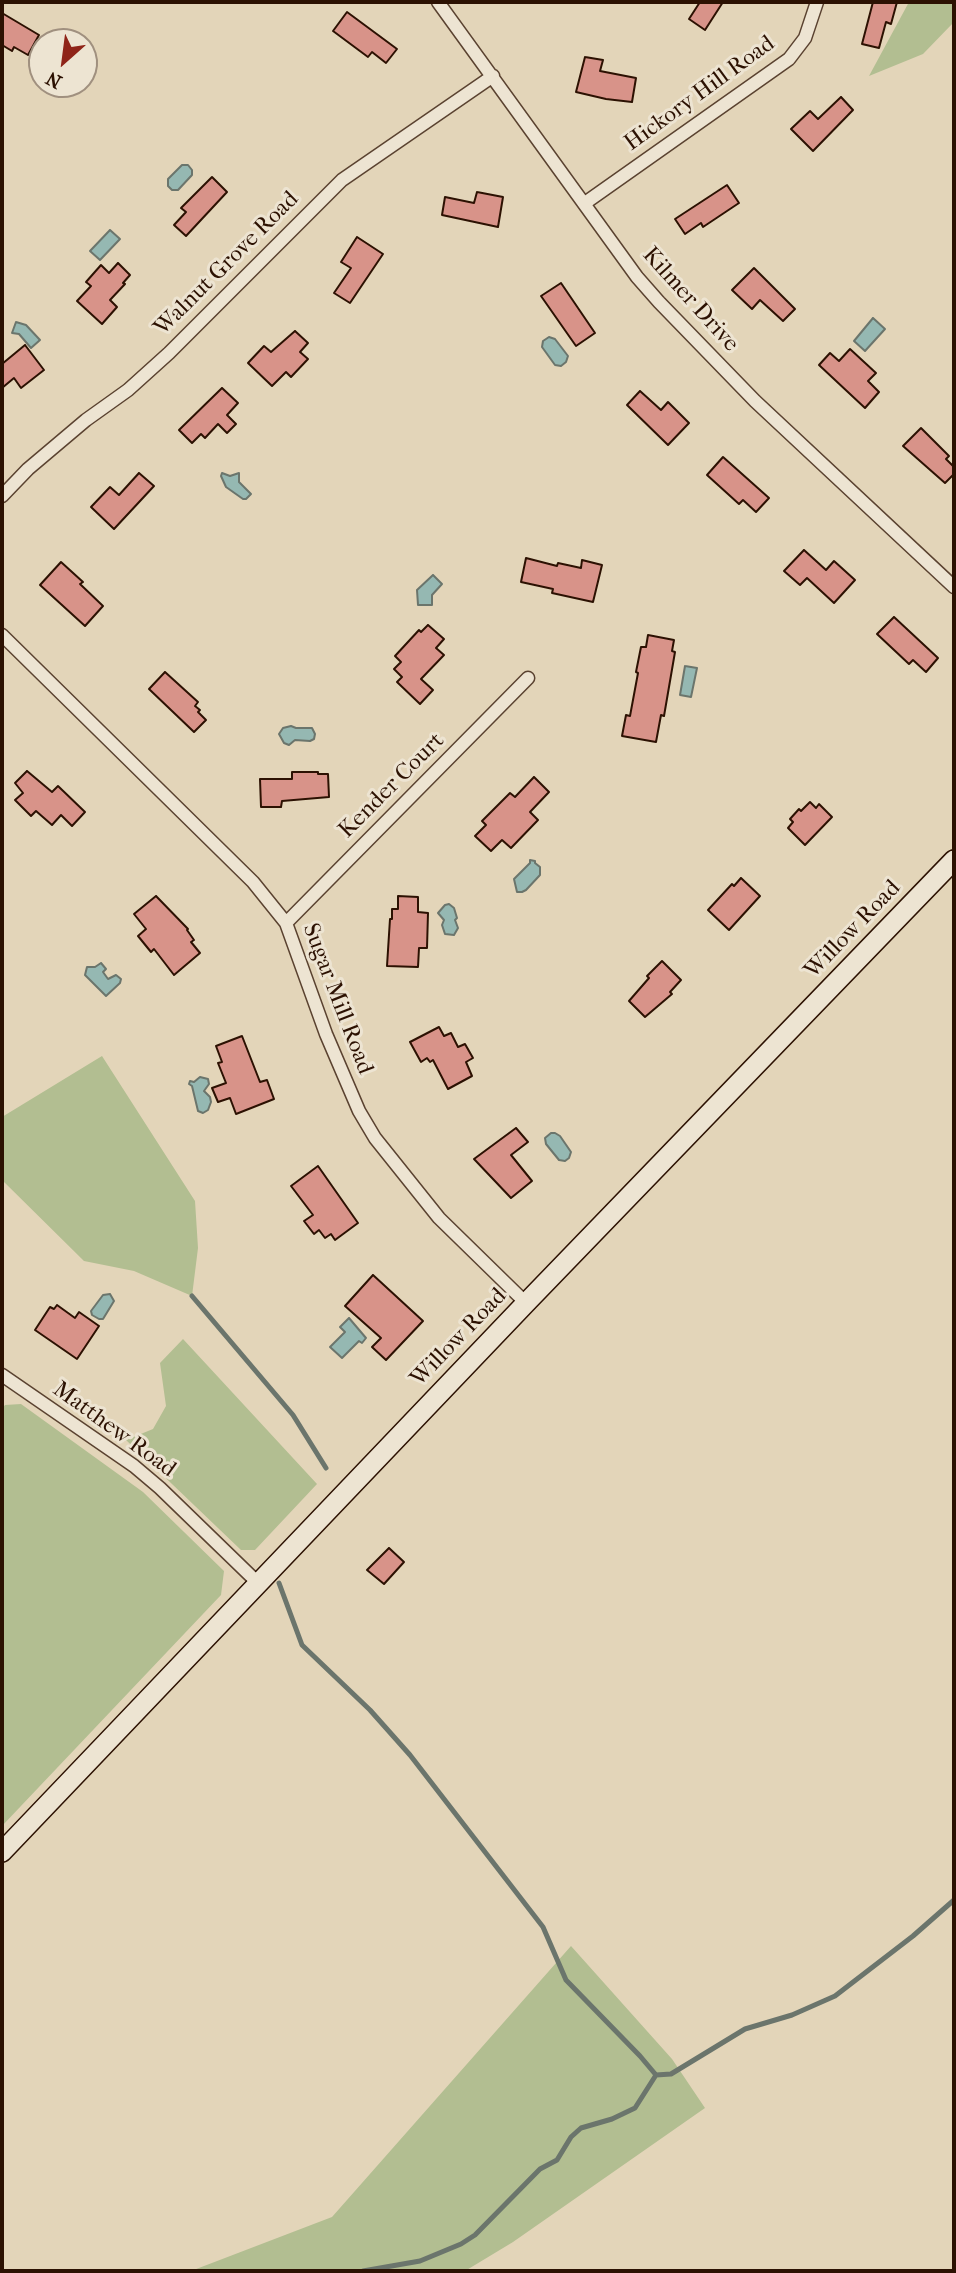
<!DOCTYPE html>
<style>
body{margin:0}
#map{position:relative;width:956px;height:2273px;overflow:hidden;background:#e3d5b9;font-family:"IM FELL French Canon",serif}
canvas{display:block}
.frame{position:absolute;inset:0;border:4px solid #2c1102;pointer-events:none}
.north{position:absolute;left:28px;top:28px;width:70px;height:70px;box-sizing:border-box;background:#ede4d2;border:2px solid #a0907f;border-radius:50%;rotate:208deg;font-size:19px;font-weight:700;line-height:28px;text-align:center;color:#2c1102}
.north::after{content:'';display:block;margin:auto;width:24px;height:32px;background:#8f2418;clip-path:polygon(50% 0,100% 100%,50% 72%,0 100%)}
</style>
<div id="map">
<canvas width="956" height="2273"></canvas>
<div class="frame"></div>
<div class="north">N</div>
</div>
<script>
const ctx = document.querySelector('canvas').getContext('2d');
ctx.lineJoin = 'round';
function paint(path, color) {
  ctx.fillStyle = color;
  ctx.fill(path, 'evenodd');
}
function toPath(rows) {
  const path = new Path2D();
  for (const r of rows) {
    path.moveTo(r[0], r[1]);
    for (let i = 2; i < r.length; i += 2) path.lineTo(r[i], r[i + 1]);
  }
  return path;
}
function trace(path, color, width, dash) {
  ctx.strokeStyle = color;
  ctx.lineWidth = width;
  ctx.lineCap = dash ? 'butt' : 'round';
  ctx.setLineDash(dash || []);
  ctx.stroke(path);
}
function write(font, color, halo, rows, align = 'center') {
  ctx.font = font + ' "IM FELL French Canon",serif';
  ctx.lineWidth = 6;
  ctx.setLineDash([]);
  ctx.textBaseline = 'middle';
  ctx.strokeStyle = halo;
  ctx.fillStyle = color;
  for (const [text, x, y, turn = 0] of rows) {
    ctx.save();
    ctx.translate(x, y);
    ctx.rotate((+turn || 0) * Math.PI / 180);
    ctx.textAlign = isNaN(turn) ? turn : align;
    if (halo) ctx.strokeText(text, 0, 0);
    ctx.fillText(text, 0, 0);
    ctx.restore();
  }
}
paint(toPath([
 [909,2,954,2,954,22,923,54,869,76],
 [102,1056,195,1201,198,1248,192,1296,134,1271,84,1261,2,1180,2,1117],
 [183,1339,317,1484,255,1550,241,1550,126,1440,153,1429,166,1406,160,1363],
 [21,1404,143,1492,224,1571,221,1595,2,1826,2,1409,5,1405],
 [571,1946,672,2059,705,2108,513,2242,465,2271,191,2271,332,2217]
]), '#b2be91');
const water = toPath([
 [182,165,188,165,192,170,192,175,178,190,172,190,168,186,168,179,182,165],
 [110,230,120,239,100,260,90,251,110,230],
 [873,318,885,329,865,351,854,341,873,318],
 [16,322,26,325,40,340,31,348,19,334,12,333,16,322],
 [549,337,555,339,568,356,566,362,561,366,555,365,542,347,543,341,549,337],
 [222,473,230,476,239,473,239,482,251,494,246,499,243,499,226,487,221,476,222,473],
 [433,575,442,584,432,595,432,605,418,605,417,590,433,575],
 [685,666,697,668,691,697,680,695,685,666],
 [291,726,296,728,312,728,315,734,314,739,310,741,295,740,289,745,284,743,279,734,283,728,291,726],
 [530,860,535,861,535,863,540,867,540,875,526,890,522,892,517,892,514,879,530,863,530,860],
 [449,904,454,908,457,918,455,920,458,928,454,935,445,934,442,925,444,920,438,913,445,905,449,904],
 [101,963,106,969,103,972,108,979,116,975,121,979,120,983,106,996,85,975,87,967,95,967,101,963],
 [200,1077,208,1079,209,1084,204,1091,210,1097,211,1102,208,1110,203,1113,198,1111,192,1086,189,1084,190,1081,194,1082,200,1077],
 [551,1133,555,1133,560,1136,571,1152,569,1158,565,1161,559,1160,546,1144,545,1138,551,1133],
 [110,1294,114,1301,103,1319,99,1319,92,1315,91,1311,103,1295,110,1294],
 [349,1318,366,1338,362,1343,359,1341,342,1358,330,1347,345,1332,340,1327,349,1318]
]);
paint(water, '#95b8b2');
trace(water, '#6b756c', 2);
trace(toPath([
 [192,1296,293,1415,326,1468],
 [279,1583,302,1645,370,1710,410,1755,543,1927,566,1980,640,2056,656,2075],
 [656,2075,671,2074,745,2029,792,2015,835,1996,913,1936,954,1900],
 [363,2271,420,2261,461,2244,475,2235,540,2169,557,2160,571,2137,581,2128,612,2119,635,2108,656,2075]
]), '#6b756c', 5);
const building = toPath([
 [700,2,723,2,705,30,689,19,700,2],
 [873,2,897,2,891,24,886,22,879,48,862,44,873,2],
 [347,12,397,49,386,63,372,52,368,57,333,31,347,12],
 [2,13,39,35,28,55,14,47,12,51,2,45,2,13],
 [585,57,603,60,600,71,636,78,632,102,606,99,576,92,585,57],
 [841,97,853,110,813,151,791,129,810,111,818,119,841,97],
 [212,177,227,192,186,236,174,225,186,212,181,208,212,177],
 [727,185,739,203,703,227,701,223,685,234,675,219,727,185],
 [477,192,503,197,498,227,442,215,445,197,474,203,477,192],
 [357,237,383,254,350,303,334,293,351,268,341,262,357,237],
 [118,263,130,275,123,283,125,284,110,300,117,307,102,324,77,301,91,286,86,282,101,265,109,273,118,263],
 [754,268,795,309,783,321,760,300,752,309,732,290,754,268],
 [561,283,595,333,576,346,541,296,561,283],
 [295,331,308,343,300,352,308,359,291,377,286,372,272,386,248,363,264,346,271,352,295,331],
 [25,345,44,370,21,388,14,378,2,388,2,364,25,345],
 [850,349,876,373,868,381,879,392,865,408,819,365,830,353,839,361,850,349],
 [222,388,238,403,227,415,236,424,227,433,218,424,205,438,201,434,192,443,179,430,222,388],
 [640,391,661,410,668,402,689,423,668,445,627,405,640,391],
 [921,428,949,456,946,459,954,467,954,474,945,483,903,446,921,428],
 [723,457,769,498,756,512,743,500,739,504,707,475,723,457],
 [139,473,154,486,114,529,91,507,110,487,119,495,139,473],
 [804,550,826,570,834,561,855,580,834,603,807,578,800,585,784,571,804,550],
 [526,558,557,566,558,563,581,568,582,560,602,565,593,602,552,593,553,589,521,582,526,558],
 [61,562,83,582,80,584,103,606,85,626,40,585,61,562],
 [894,617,938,658,926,672,913,660,909,664,877,634,894,617],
 [428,625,444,639,436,648,444,655,421,679,433,690,420,704,397,682,402,677,394,669,401,662,395,656,419,630,421,632,428,625],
 [648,635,674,640,672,651,675,652,664,716,661,715,656,742,622,736,626,715,630,716,638,673,636,672,641,647,646,647,648,635],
 [165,672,198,702,195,706,200,710,198,712,206,720,194,732,149,689,165,672],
 [27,771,52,792,58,786,85,812,72,826,61,815,52,825,36,811,31,816,15,800,23,793,15,783,27,771],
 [292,772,318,772,318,774,328,774,329,797,282,801,281,807,261,807,260,779,292,779,292,772],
 [534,777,549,792,530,812,538,820,511,848,502,840,491,851,475,836,486,825,482,821,510,793,515,797,534,777],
 [810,802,816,808,819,804,832,817,805,845,788,828,793,822,790,819,799,809,801,811,810,802],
 [741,878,760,896,729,930,708,910,732,884,734,886,741,878],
 [156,896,188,929,187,930,194,940,191,942,200,953,174,975,154,949,151,952,138,936,146,929,134,914,156,896],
 [398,896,418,897,418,912,428,913,427,948,419,948,418,967,387,966,390,919,392,919,392,909,398,909,398,896],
 [662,961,681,980,670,992,672,994,645,1017,629,1001,649,978,647,976,662,961],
 [439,1027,444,1036,451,1033,458,1047,465,1044,473,1058,466,1062,472,1076,448,1089,433,1060,430,1062,427,1058,421,1062,410,1042,439,1027],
 [242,1036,260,1082,267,1080,274,1099,236,1114,230,1098,218,1102,212,1088,226,1083,218,1063,222,1062,216,1046,242,1036],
 [516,1128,528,1142,511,1155,532,1181,511,1198,474,1159,516,1128],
 [318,1166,358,1223,335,1240,331,1234,325,1238,319,1230,314,1234,304,1221,313,1215,291,1186,318,1166],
 [373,1275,423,1321,386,1360,372,1347,381,1338,345,1306,373,1275],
 [57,1305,75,1318,79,1312,99,1326,77,1359,35,1330,50,1307,54,1309,57,1305],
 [389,1548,404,1562,384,1584,367,1570,389,1548]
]);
paint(building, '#d89389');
trace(building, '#2c1102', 2);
const street = toPath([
 [438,2,637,277,659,302,755,401,954,587],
 [585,203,789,59,805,38,817,2],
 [2,496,28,469,86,420,128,390,169,353,342,180,493,76],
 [2,635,253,882,286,923,326,1034,359,1111,375,1138,439,1218,526,1303],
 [286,923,528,678],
 [2,1375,134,1466,160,1488,258,1583]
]);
const secondary = toPath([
 [2,1852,526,1303,954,860]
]);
trace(street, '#5a4230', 15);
trace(secondary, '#2c1102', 22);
trace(street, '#ede4d2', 12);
trace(secondary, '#ede4d2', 19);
write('23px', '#2c1102', '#ede4d2', [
 ["Hickory Hill Road",700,94,-36],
 ["Walnut Grove Road",227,264,-45],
 ["Kilmer Drive",690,300,48],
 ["Kender Court",392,786,-45],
 ["Willow Road",853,930,-46],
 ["Sugar Mill Road",337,999,69],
 ["Willow Road",459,1338,-46],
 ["Matthew Road",114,1430,36]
]);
</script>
